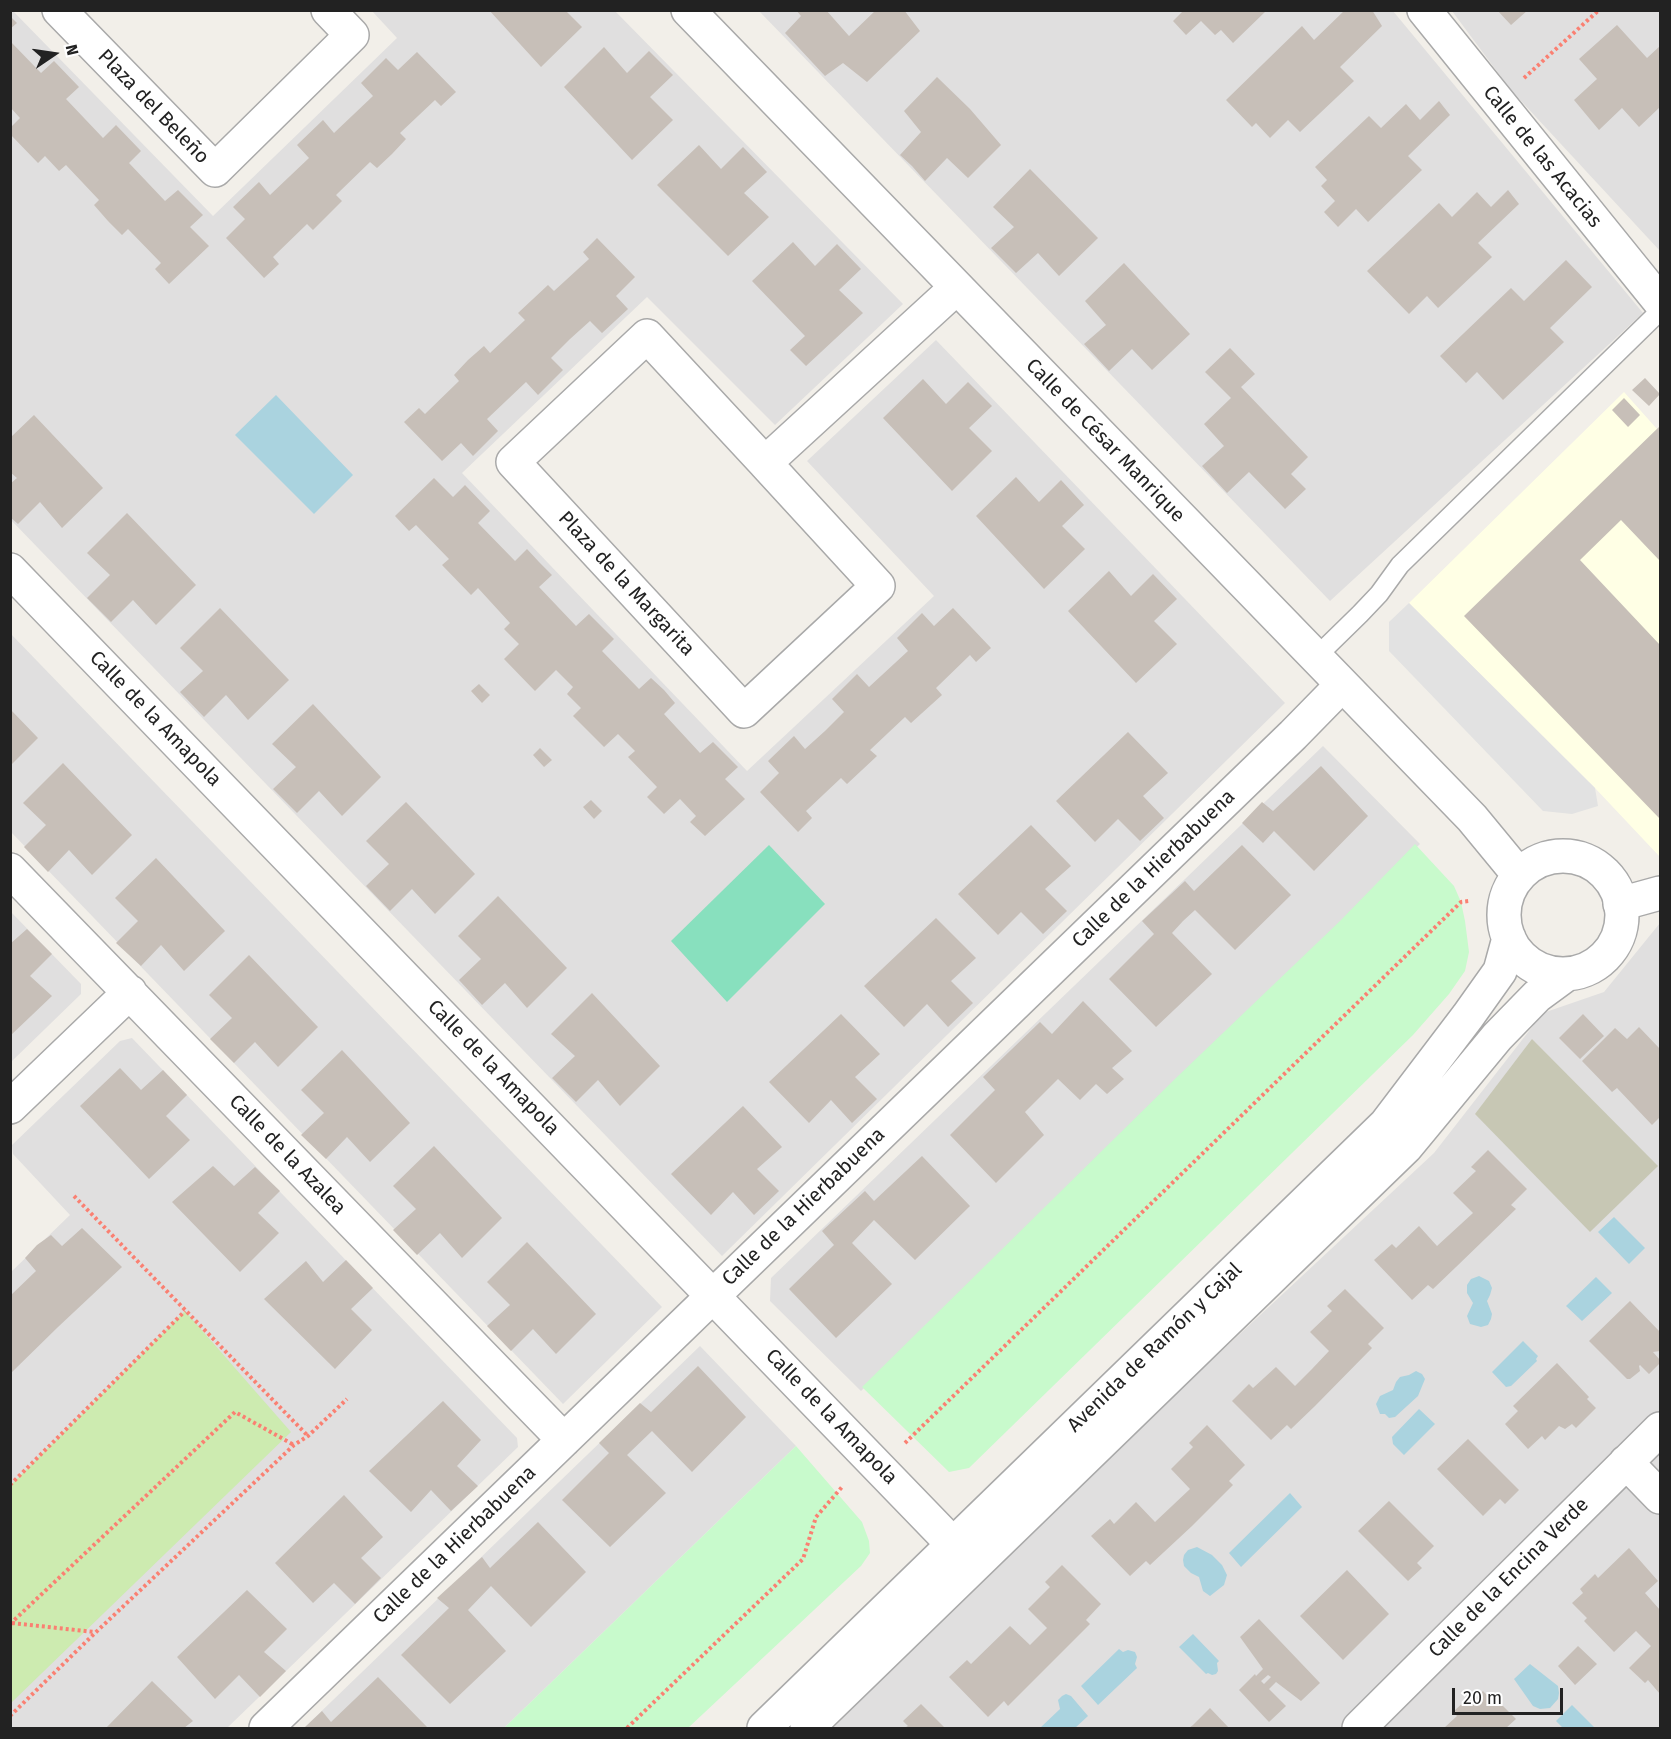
<!DOCTYPE html>
<meta charset="utf-8">
<style>
body{margin:0}
#map{position:relative;width:1671px;height:1739px;overflow:hidden;background:#f2efe9;font-family:"Fira Sans",sans-serif}
canvas{display:block}
.frame{position:absolute;inset:0;border:12px solid #222;pointer-events:none}
.north{position:absolute;left:24px;top:24px;width:60px;height:60px;-webkit-text-stroke:4px #fff;paint-order:stroke;rotate:77deg;font-size:16px;font-weight:700;line-height:24px;text-align:center;color:#222}
.north::after{content:'';display:block;margin:auto;width:21px;height:27px;background:#222;clip-path:polygon(50% 0,100% 100%,50% 72%,0 100%)}
.scale{position:absolute;left:1452px;top:1688px;width:111px;height:27px;box-sizing:border-box;border:3px solid #222;border-top:0;padding-left:8px;font-size:18px;line-height:21px;white-space:nowrap;color:#222;-webkit-text-stroke:4px #fff;paint-order:stroke}
</style>
<div id="map">
<canvas width="1671" height="1739"></canvas>
<div class="frame"></div>
<div class="north">N</div>
<div class="scale">20 m</div>
</div>
<script>
const ctx = document.querySelector('canvas').getContext('2d');
ctx.lineJoin = 'round';
function paint(path, color) {
  ctx.fillStyle = color;
  ctx.fill(path, 'evenodd');
}
function toPath(rows) {
  const path = new Path2D();
  for (const r of rows) {
    if (r.length === 3) {
      path.moveTo(r[0] + r[2], r[1]);
      path.arc(r[0], r[1], r[2], 0, 2 * Math.PI);
      continue;
    }
    path.moveTo(r[0], r[1]);
    for (let i = 2; i < r.length; i += 2) path.lineTo(r[i], r[i + 1]);
  }
  return path;
}
function trace(path, color, width, dash) {
  ctx.strokeStyle = color;
  ctx.lineWidth = width;
  ctx.lineCap = dash ? 'butt' : 'round';
  ctx.setLineDash(dash || []);
  ctx.stroke(path);
}
function write(font, color, halo, rows, align = 'center') {
  ctx.font = font + ' "Fira Sans",sans-serif';
  ctx.lineWidth = 4.5;
  ctx.setLineDash([]);
  ctx.textBaseline = 'middle';
  ctx.strokeStyle = halo;
  ctx.fillStyle = color;
  for (const [text, x, y, turn = 0] of rows) {
    ctx.save();
    ctx.translate(x, y);
    ctx.rotate((+turn || 0) * Math.PI / 180);
    ctx.textAlign = isNaN(turn) ? turn : align;
    if (halo) ctx.strokeText(text, 0, 0);
    ctx.fillText(text, 0, 0);
    ctx.restore();
  }
}
paint(toPath([
 [11,11,13,11,213,216,397,38,372,11,615,11,903,304,775,425,647,297,462,473,747,771,934,596,807,461,936,340,1285,703,722,1256,11,520],
 [759,11,1393,11,1643,313,1330,601],
 [1452,11,1660,11,1660,251,1510,89],
 [10,633,662,1307,563,1404,11,832],
 [1323,746,1420,844,861,1391,770,1301,771,1278],
 [11,912,81,984,81,994,11,1062],
 [1660,923,1660,1728,833,1728,1036,1524,1434,1153,1543,1013,1604,992],
 [132,1038,517,1438,518,1447,227,1728,11,1728,11,1272,70,1215,13,1154,12,1145,120,1041],
 [700,1346,796,1446,504,1728,304,1728]
]), '#e0dfdf');
paint(toPath([
 [1624,392,1657,429,1660,426,1660,857,1595,788,1409,603]
]), '#ffffe5');
paint(toPath([
 [1532,1039,1658,1166,1590,1232,1475,1114]
]), '#c7c7b4');
paint(toPath([
 [185,1311,291,1432,11,1703,11,1485]
]), '#cdebb0');
paint(toPath([
 [1415,844,1454,886,1461,902,1465,921,1469,952,1465,971,1449,994,1413,1035,969,1468,949,1472,862,1387,1178,1076,1340,921],
 [796,1446,862,1522,869,1541,870,1553,861,1566,688,1728,504,1728]
]), '#c8facc');
paint(toPath([
 [769,845,825,904,727,1002,671,941]
]), '#88e0be');
paint(toPath([
 [1409,603,1595,788,1598,806,1572,814,1543,811,1389,651,1389,622]
]), '#e2e2e2');
paint(toPath([
 [276,395,353,475,314,514,235,435],
 [1614,1217,1645,1248,1629,1264,1598,1232],
 [1479,1276,1489,1281,1492,1288,1490,1295,1487,1301,1492,1314,1491,1319,1488,1325,1481,1327,1470,1324,1467,1316,1473,1303,1467,1293,1467,1285,1471,1279],
 [1596,1277,1612,1293,1582,1321,1566,1306],
 [1523,1341,1538,1356,1536,1359,1537,1361,1511,1386,1506,1387,1492,1372],
 [1416,1371,1422,1374,1425,1379,1418,1396,1395,1417,1389,1418,1385,1414,1380,1414,1376,1404,1380,1396,1393,1390,1396,1382,1400,1377,1409,1375],
 [1419,1409,1435,1424,1404,1455,1393,1444,1392,1437],
 [1290,1493,1302,1507,1241,1567,1229,1553],
 [1197,1547,1212,1555,1222,1565,1227,1575,1224,1585,1210,1596,1203,1591,1199,1577,1191,1573,1184,1566,1183,1560,1184,1555,1188,1550],
 [1193,1634,1219,1661,1217,1663,1218,1671,1216,1674,1212,1675,1208,1673,1206,1674,1179,1647],
 [1119,1649,1123,1652,1128,1650,1135,1652,1137,1657,1135,1664,1137,1668,1098,1705,1081,1686],
 [1530,1664,1558,1686,1559,1693,1558,1699,1550,1708,1540,1709,1533,1706,1514,1679],
 [1066,1694,1071,1696,1088,1716,1075,1728,1040,1728,1060,1709,1058,1700,1062,1696],
 [1572,1705,1595,1728,1563,1728,1556,1721]
]), '#aad3df');
paint(toPath([
 [489,10,565,10,582,27,541,67],
 [796,10,826,10,849,36,876,10,904,10,920,31,867,82,843,63,825,76,785,33,801,16],
 [1184,10,1267,10,1233,43,1221,30,1215,35,1201,21,1186,35,1173,21],
 [1345,10,1372,10,1382,26,1340,67,1354,81,1300,132,1288,120,1270,138,1256,123,1252,127,1226,100,1302,26,1314,40],
 [1497,10,1528,10,1511,25],
 [10,16,17,23,10,29],
 [1617,25,1647,58,1660,46,1660,107,1639,127,1622,108,1599,130,1574,100,1597,79,1579,59],
 [10,41,41,73,54,61,79,87,66,99,103,138,116,125,141,151,129,163,165,201,178,190,203,215,190,227,209,246,169,284,155,269,161,263,128,229,122,235,108,221,94,205,99,200,66,165,59,171,45,156,38,163,10,134,10,128,20,118,10,107],
 [604,47,627,73,649,51,673,75,650,97,673,120,632,160,564,87],
 [417,52,456,92,441,106,435,100,400,133,406,139,392,154,377,168,370,162,336,195,342,201,313,230,307,224,273,257,279,264,264,278,226,238,245,219,233,207,259,182,270,195,290,176,309,158,297,145,323,120,334,133,373,96,361,83,386,58,398,70],
 [937,77,970,109,1001,145,968,178,947,158,925,181,912,166,900,155,921,132,904,111],
 [1439,101,1450,115,1408,156,1422,170,1368,222,1356,209,1338,227,1324,212,1335,201,1321,186,1327,180,1315,167,1369,116,1381,128,1406,104,1420,120],
 [699,145,721,169,743,147,767,172,744,193,769,217,728,256,657,185],
 [1030,169,1098,238,1059,276,1038,253,1016,273,991,248,1014,227,993,207],
 [1508,190,1519,204,1478,243,1492,257,1438,308,1427,296,1409,314,1367,271,1439,203,1452,217,1477,192,1491,207],
 [597,238,635,277,616,296,628,309,602,333,590,321,570,339,551,358,563,370,538,395,526,382,487,419,498,431,473,456,461,443,442,461,404,422,419,408,425,414,459,381,454,375,468,360,484,346,490,353,525,320,518,313,548,285,554,291,589,259,583,252],
 [793,242,815,266,837,244,861,269,839,290,863,313,806,366,790,350,805,336,752,281],
 [1566,260,1592,287,1550,328,1564,342,1503,400,1477,372,1466,383,1440,356,1511,288,1524,301],
 [1124,263,1190,334,1152,370,1132,349,1109,371,1084,344,1106,325,1085,301],
 [1230,348,1255,374,1241,387,1308,457,1291,474,1306,489,1285,509,1249,472,1227,493,1202,466,1224,446,1204,424,1231,398,1205,372],
 [1645,378,1660,394,1649,406,1632,390],
 [923,379,946,404,968,382,992,406,969,428,992,451,952,491,883,418],
 [1624,398,1640,415,1628,427,1612,410],
 [34,415,103,488,62,528,40,502,18,524,10,517,10,484,17,478,10,472,10,438],
 [1660,426,1660,561,1621,520,1580,560,1660,645,1660,819,1464,616],
 [1016,477,1039,502,1061,480,1084,505,1062,526,1085,549,1044,589,976,516],
 [434,478,453,497,465,485,490,511,478,523,515,561,527,549,539,562,552,575,539,587,576,626,589,614,614,639,602,651,639,689,651,678,664,690,675,703,664,714,700,753,713,742,738,767,725,779,745,799,705,836,690,822,696,816,680,799,664,814,647,797,657,787,628,757,635,751,618,734,604,747,573,716,581,708,567,694,573,687,556,670,535,691,504,659,519,644,504,629,510,623,478,588,471,595,442,565,449,559,416,525,409,531,395,516],
 [127,513,196,585,156,625,133,600,111,622,87,598,110,575,87,553],
 [1109,571,1131,596,1153,574,1177,599,1154,621,1177,644,1136,683,1068,611],
 [220,608,289,680,248,720,226,695,204,717,180,692,203,671,180,648],
 [953,608,991,648,976,662,970,655,936,688,942,695,911,723,905,717,870,750,877,756,847,784,841,778,806,811,812,818,798,832,760,792,779,773,768,761,794,736,805,749,825,731,844,712,832,699,857,674,869,687,908,651,897,638,922,613,934,626],
 [479,684,490,695,482,703,471,691],
 [313,704,381,777,342,816,319,791,297,813,273,789,296,767,272,744],
 [10,709,38,738,10,766],
 [1128,732,1168,773,1143,796,1164,818,1140,841,1118,819,1095,842,1056,801],
 [540,748,552,760,544,767,533,755],
 [63,763,132,835,92,875,69,850,48,872,24,847,46,825,23,803],
 [1321,766,1368,816,1314,871,1274,831,1263,843,1242,823,1262,802,1273,811],
 [591,800,602,811,594,819,583,807],
 [406,802,475,874,435,914,412,889,390,911,366,886,389,864,366,841],
 [1031,825,1071,866,1045,889,1067,911,1043,934,1021,912,998,935,958,894],
 [1242,845,1291,895,1235,950,1195,910,1183,921,1172,933,1212,974,1156,1027,1109,979,1154,934,1142,921,1185,881,1194,891],
 [156,858,225,931,184,971,161,945,141,966,116,943,138,921,115,898],
 [498,896,567,968,527,1008,505,983,482,1005,459,980,481,959,458,936],
 [936,918,976,958,951,981,973,1003,948,1027,927,1004,904,1027,864,986],
 [27,929,52,954,30,976,52,996,10,1036,10,944],
 [249,955,318,1027,278,1067,255,1042,234,1063,210,1039,232,1018,209,995],
 [592,993,660,1066,620,1106,598,1080,576,1102,552,1078,575,1056,551,1034],
 [1083,1001,1132,1051,1112,1068,1124,1079,1107,1094,1096,1084,1080,1100,1058,1079,1025,1112,1044,1135,996,1183,950,1135,995,1090,983,1077,1040,1022,1052,1034],
 [841,1014,880,1054,855,1077,877,1099,852,1123,831,1100,809,1123,769,1082],
 [1583,1014,1604,1036,1580,1059,1559,1038],
 [1639,1027,1660,1049,1660,1117,1652,1125,1617,1088,1612,1092,1582,1061,1615,1028,1627,1039],
 [342,1050,410,1123,370,1162,347,1137,326,1159,301,1135,324,1113,301,1090],
 [120,1068,141,1090,163,1070,187,1095,166,1116,190,1140,149,1179,80,1106],
 [743,1106,782,1147,757,1169,779,1191,754,1215,733,1192,711,1215,671,1174],
 [434,1146,502,1218,462,1258,440,1233,417,1255,393,1230,416,1209,393,1186],
 [1488,1150,1527,1189,1511,1205,1516,1209,1456,1267,1433,1289,1428,1285,1412,1300,1374,1260,1392,1244,1396,1248,1419,1226,1437,1246,1473,1213,1453,1193,1476,1171,1471,1167],
 [922,1156,970,1206,915,1260,874,1220,852,1243,892,1284,836,1338,789,1289,834,1245,822,1231,865,1191,874,1201],
 [213,1166,234,1186,255,1167,280,1191,258,1213,279,1233,240,1272,172,1202],
 [82,1228,122,1267,58,1327,10,1374,10,1296,36,1271,25,1258,37,1245,51,1235,62,1246],
 [527,1242,596,1314,556,1354,533,1329,511,1351,487,1326,510,1305,487,1282],
 [346,1260,373,1288,351,1309,372,1330,335,1369,264,1299,306,1261,323,1282],
 [1345,1289,1384,1328,1368,1344,1372,1348,1315,1406,1291,1429,1287,1425,1271,1440,1232,1401,1249,1384,1253,1388,1276,1367,1295,1386,1312,1369,1329,1351,1310,1332,1332,1311,1327,1306],
 [1630,1301,1660,1332,1660,1351,1653,1352,1660,1360,1660,1363,1649,1374,1640,1365,1639,1366,1640,1371,1630,1379,1627,1379,1589,1341],
 [1557,1363,1589,1397,1587,1399,1596,1408,1576,1428,1572,1424,1565,1429,1559,1426,1545,1440,1542,1436,1528,1449,1505,1424,1518,1411,1513,1406],
 [698,1366,746,1417,692,1472,652,1431,627,1455,666,1493,610,1547,562,1500,609,1453,599,1443,640,1403,651,1412],
 [443,1401,481,1440,457,1466,478,1486,451,1511,431,1490,411,1512,369,1471],
 [1207,1425,1245,1465,1229,1481,1233,1485,1192,1526,1150,1565,1146,1561,1130,1576,1091,1536,1110,1519,1114,1524,1136,1502,1155,1522,1190,1489,1171,1469,1193,1447,1189,1443],
 [1468,1439,1519,1490,1505,1504,1500,1499,1483,1516,1437,1469],
 [344,1495,383,1537,361,1558,381,1578,355,1604,334,1583,313,1603,275,1563],
 [1389,1501,1434,1546,1417,1563,1422,1568,1408,1581,1358,1531],
 [538,1522,586,1572,531,1627,491,1586,468,1610,506,1651,450,1704,401,1655,449,1608,437,1598,482,1557,490,1568],
 [1629,1548,1658,1581,1645,1593,1660,1610,1660,1694,1648,1680,1645,1683,1629,1668,1651,1646,1636,1631,1614,1652,1584,1621,1587,1618,1572,1603,1583,1593,1580,1589,1595,1574,1598,1578],
 [1062,1565,1101,1604,1086,1620,1090,1624,1008,1706,1004,1701,988,1717,949,1677,967,1660,971,1664,1010,1626,1030,1645,1047,1628,1028,1609,1050,1587,1045,1582],
 [1347,1570,1389,1614,1343,1660,1300,1616],
 [247,1590,287,1629,264,1652,286,1671,260,1697,239,1675,215,1699,177,1657],
 [1259,1619,1320,1683,1301,1701,1276,1682,1269,1689,1286,1706,1269,1722,1239,1690,1255,1674,1256,1676,1263,1669,1240,1637],
 [1268,1675,1271,1677,1264,1684,1261,1681],
 [1578,1646,1597,1664,1575,1685,1558,1666],
 [378,1677,427,1727,425,1728,304,1728,322,1711,331,1722],
 [152,1681,193,1721,184,1728,106,1728],
 [1483,1691,1497,1706,1500,1703,1516,1719,1506,1728,1444,1728,1457,1716,1453,1712,1468,1698,1472,1701],
 [921,1704,945,1728,904,1728,908,1726,903,1721],
 [1210,1708,1229,1728,1189,1728,1193,1725]
]), '#c7bfb8');
const service = toPath([
 [1315,658,1360,614,1379,594,1400,565,1660,311]
]);
const minor = toPath([
 [59,10,215,170,352,35,328,10],
 [1424,10,1660,302],
 [765,463,878,586,744,711,513,462,647,336,765,463,956,288],
 [10,570,973,1565],
 [10,870,564,1440],
 [1620,904,1660,893],
 [10,1107,130,992],
 [1626,1462,1660,1497],
 [266,1728,1293,735,1342,685],
 [1359,1728,1660,1429]
]);
const tertiary = toPath([
 [688,10,1472,818,1519,875],
 [1563,915,59],
 [764,1728,1386,1124,1468,1016,1500,971,1509,938],
 [807,1728,1406,1147,1497,1037,1537,996,1567,974]
]);
trace(service, '#a9a9a9', 21);
trace(minor, '#a9a9a9', 36);
trace(tertiary, '#a9a9a9', 36);
trace(toPath([
 [1524,78,1599,10],
 [74,1196,308,1436],
 [905,1443,1461,902,1469,901],
 [10,1485,185,1311],
 [12,1623,94,1632],
 [10,1624,235,1412,294,1445],
 [10,1716,95,1633,294,1445,308,1436,347,1399],
 [627,1728,803,1559,816,1517,842,1487]
]), '#fa8072', 4, [3, 3]);
trace(service, '#fff', 18);
trace(minor, '#fff', 33);
trace(tertiary, '#fff', 33);
write('20px', '#222', '#fff', [
 ["Plaza del Beleño",153,107,46],
 ["Calle de las Acacias",1542,157,51],
 ["Calle de César Manrique",1105,441,46],
 ["Plaza de la Margarita",626,584,47],
 ["Calle de la Amapola",155,719,46],
 ["Calle de la Hierbabuena",1154,869,-44],
 ["Calle de la Amapola",493,1068,46],
 ["Calle de la Azalea",287,1155,46],
 ["Calle de la Hierbabuena",804,1207,-44],
 ["Avenida de Ramón y Cajal",1155,1348,-44],
 ["Calle de la Amapola",831,1417,46],
 ["Calle de la Hierbabuena",455,1545,-44],
 ["Calle de la Encina Verde",1509,1578,-45]
]);
</script>
